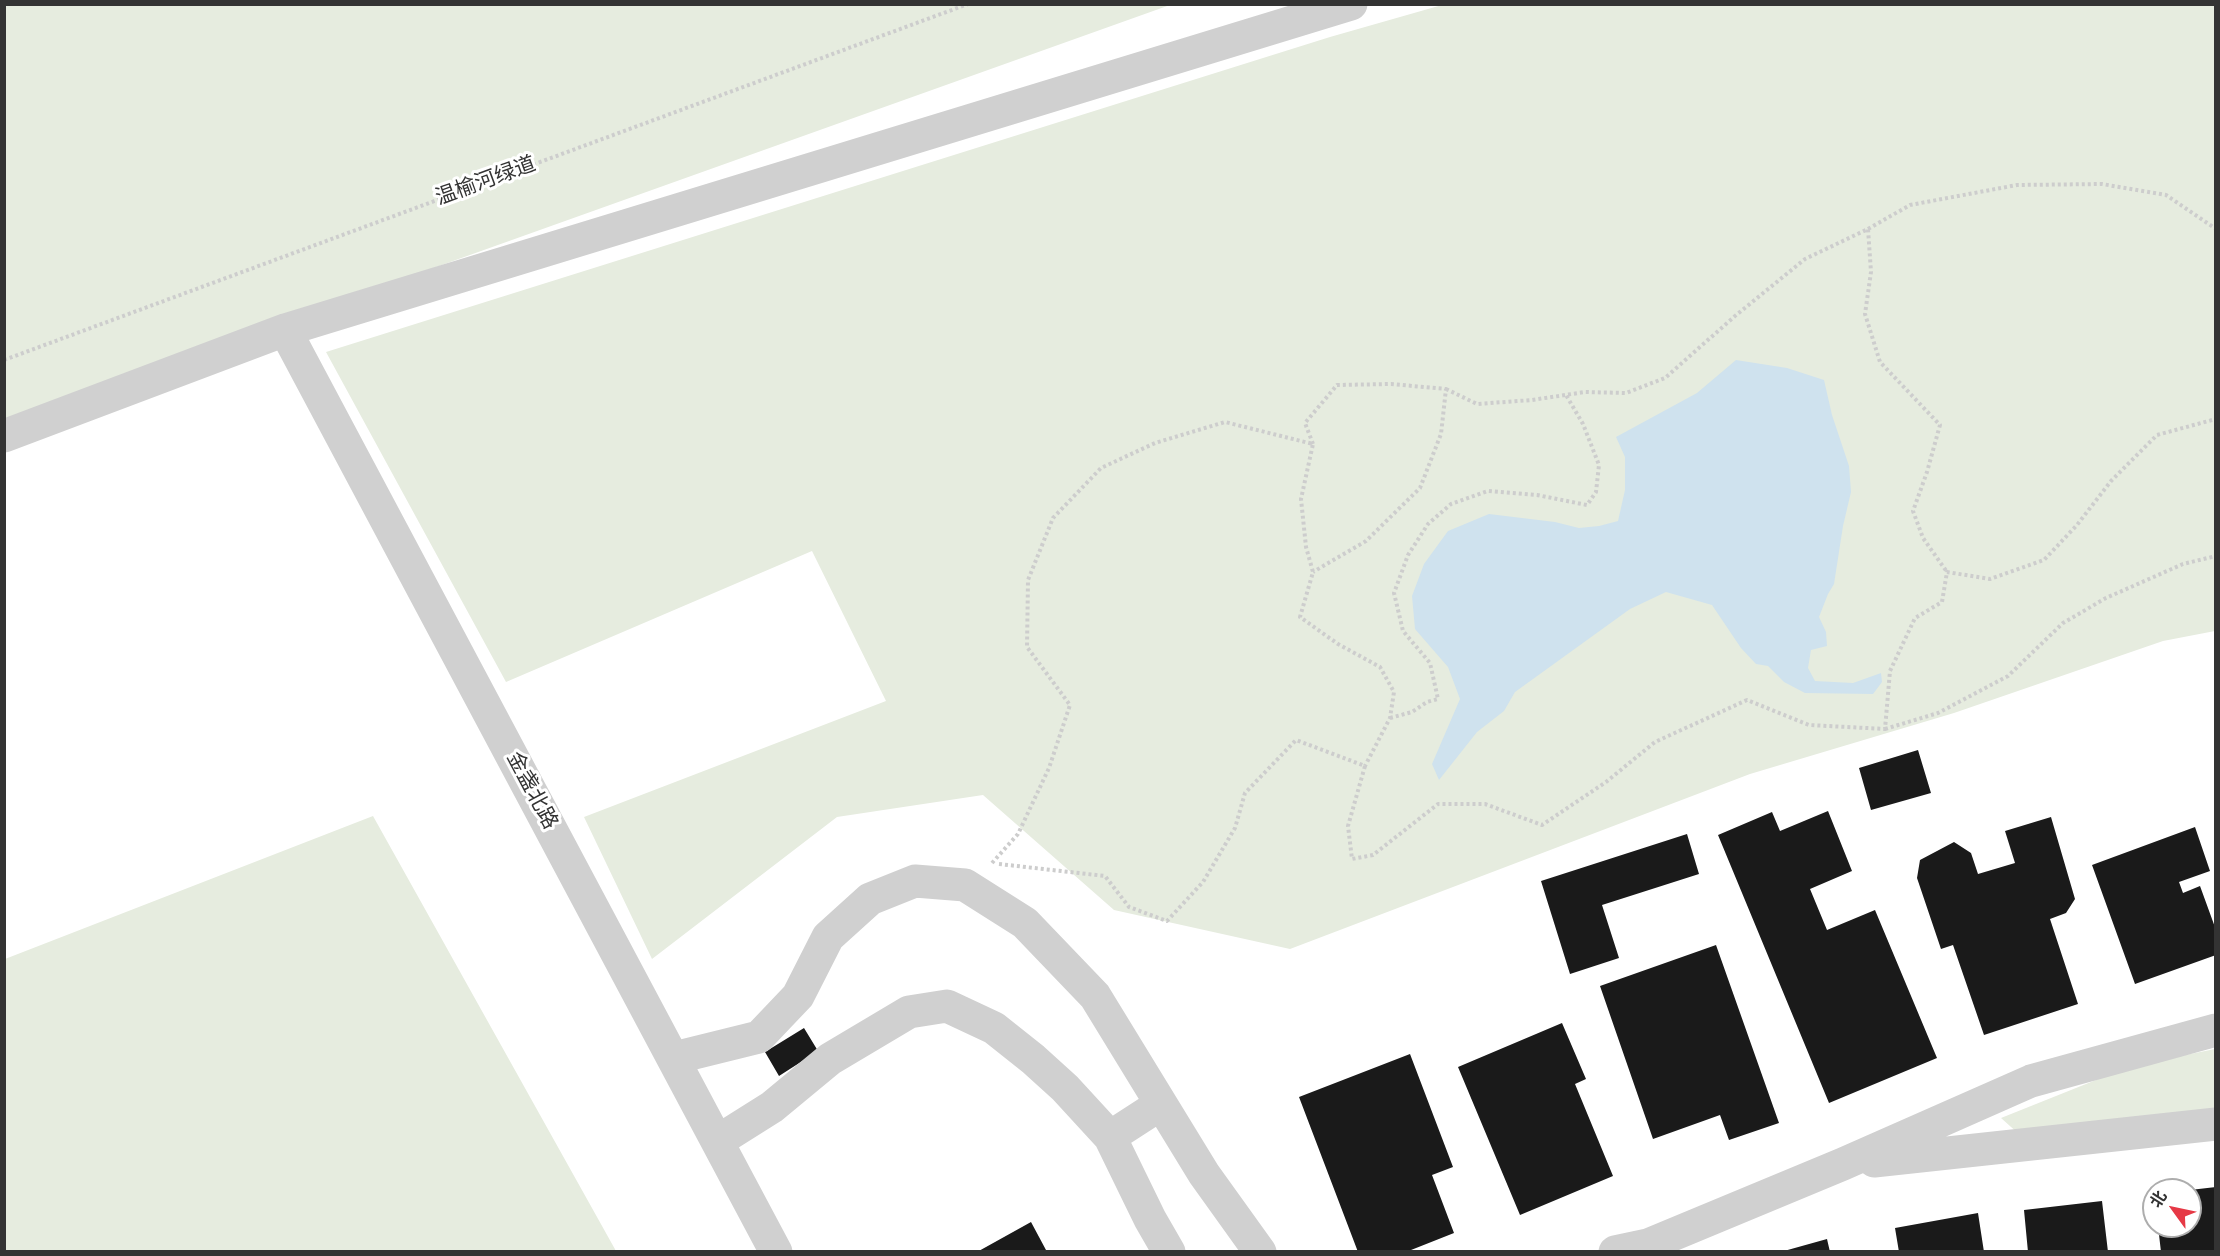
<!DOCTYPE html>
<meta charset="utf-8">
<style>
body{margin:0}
#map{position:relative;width:2220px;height:1256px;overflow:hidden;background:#fff;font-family:"Nunito Sans","Noto Sans SC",sans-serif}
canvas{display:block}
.frame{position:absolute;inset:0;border:6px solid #333;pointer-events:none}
.north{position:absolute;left:2142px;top:1178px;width:60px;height:60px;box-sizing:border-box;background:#fff;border:2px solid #adadad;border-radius:50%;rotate:303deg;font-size:16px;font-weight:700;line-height:24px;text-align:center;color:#333}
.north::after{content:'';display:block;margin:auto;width:21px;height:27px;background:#e63946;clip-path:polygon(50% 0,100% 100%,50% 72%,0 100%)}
</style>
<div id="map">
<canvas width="2220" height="1256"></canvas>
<div class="frame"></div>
<div class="north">北</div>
</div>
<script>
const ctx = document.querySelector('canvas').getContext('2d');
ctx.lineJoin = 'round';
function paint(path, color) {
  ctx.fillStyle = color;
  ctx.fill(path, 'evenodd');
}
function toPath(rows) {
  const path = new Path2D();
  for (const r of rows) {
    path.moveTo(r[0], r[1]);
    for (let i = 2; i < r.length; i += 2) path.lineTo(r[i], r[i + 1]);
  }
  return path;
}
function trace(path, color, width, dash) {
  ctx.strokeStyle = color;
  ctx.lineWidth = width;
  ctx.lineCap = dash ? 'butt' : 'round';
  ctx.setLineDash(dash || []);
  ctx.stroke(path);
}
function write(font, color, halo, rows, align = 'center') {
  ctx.font = font + ' "Nunito Sans","Noto Sans SC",sans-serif';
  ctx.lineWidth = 6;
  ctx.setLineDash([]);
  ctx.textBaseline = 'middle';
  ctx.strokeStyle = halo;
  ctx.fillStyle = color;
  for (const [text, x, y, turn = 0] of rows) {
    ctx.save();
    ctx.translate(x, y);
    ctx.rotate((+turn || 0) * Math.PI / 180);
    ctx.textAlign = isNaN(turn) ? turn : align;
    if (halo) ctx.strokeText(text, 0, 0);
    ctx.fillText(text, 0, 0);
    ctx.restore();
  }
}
paint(toPath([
 [5,4,1170,5,5,421],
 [1442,5,2215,5,2215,631,2163,641,1954,713,1750,774,1290,949,1114,910,983,795,837,817,652,959,584,817,886,701,812,551,506,682,326,352,1330,37],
 [373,816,616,1251,5,1251,5,959],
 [2215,1049,2215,1108,2020,1135,2001,1118,2131,1066]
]), '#e6ecdf');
paint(toPath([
 [1736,360,1787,368,1824,380,1832,415,1849,466,1851,492,1843,526,1834,584,1828,594,1819,617,1826,632,1827,646,1811,650,1808,668,1815,681,1853,683,1881,673,1882,682,1873,694,1805,693,1784,682,1768,666,1756,664,1741,648,1712,605,1666,592,1630,609,1515,692,1504,711,1477,732,1439,780,1432,764,1460,699,1448,667,1415,629,1412,596,1424,564,1448,531,1489,514,1555,522,1579,528,1599,526,1618,521,1625,490,1625,457,1616,437,1697,393]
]), '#cfe2ee');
paint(toPath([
 [1918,750,1931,793,1871,810,1859,768],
 [1828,811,1852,871,1810,889,1827,930,1875,910,1937,1058,1829,1103,1718,835,1772,812,1780,831],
 [2051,817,2075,899,2066,913,2050,919,2078,1004,1984,1035,1953,945,1941,949,1917,878,1920,860,1954,842,1971,853,1978,874,2015,863,2005,831],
 [2195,827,2210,871,2179,882,2183,893,2200,886,2216,930,2216,955,2135,984,2092,865],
 [1687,834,1699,874,1602,905,1619,958,1570,974,1541,881],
 [1716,945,1779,1123,1729,1140,1720,1115,1653,1139,1600,986],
 [1562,1023,1586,1079,1575,1084,1613,1176,1520,1215,1458,1067],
 [804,1028,818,1051,779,1076,765,1052],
 [1410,1054,1453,1167,1432,1175,1454,1233,1406,1252,1358,1252,1299,1097],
 [2216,1187,2216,1252,2161,1252,2158,1226,2190,1226,2190,1190],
 [2102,1201,2108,1252,2028,1252,2024,1210],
 [1978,1213,1984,1252,1899,1252,1895,1228],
 [1031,1222,1046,1250,1044,1252,977,1252],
 [1827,1239,1830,1252,1784,1252,1784,1251]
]), '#1a1a1a');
trace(toPath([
 [1868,229,1910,205,2017,185,2102,184,2166,195,2216,229],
 [4,360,968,4],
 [1446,389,1477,404,1532,400,1585,392,1626,393,1665,378,1735,316,1805,259,1868,229,1871,272,1865,314,1880,362,1940,425,1927,472,1913,511,1923,538,1947,572],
 [1313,444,1305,423,1337,385,1391,384,1446,389,1441,434,1420,488,1366,541,1313,572],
 [1390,718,1412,712,1427,702,1438,699,1430,663,1403,631,1394,593,1408,555,1428,524,1451,504,1488,491,1537,495,1587,505,1596,492,1599,465,1583,424,1566,395],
 [1885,729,1938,713,2008,676,2063,623,2106,598,2183,564,2216,556],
 [992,863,1018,834,1049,768,1070,705,1027,647,1028,580,1053,518,1101,468,1155,443,1225,422,1313,444,1301,499,1306,547,1313,572,1300,617,1338,644,1380,667,1394,692,1390,718,1365,766],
 [999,864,1105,876,1129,907,1167,921,1203,882,1235,828,1245,793,1296,740,1365,766,1348,826,1352,859,1373,855,1438,804,1485,804,1542,825,1606,782,1655,742,1747,700,1809,725,1885,729,1890,671,1915,618,1942,602,1947,572,1990,579,2044,560,2077,525,2111,481,2157,435,2216,419]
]), '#cdcdcd', 4, [3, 3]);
trace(toPath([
 [285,330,776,1252],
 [4,436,285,330,1351,4],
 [674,1058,759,1037,798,996,828,937,870,899,915,881,965,885,1025,923,1095,996,1204,1174,1260,1252],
 [1110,1137,1161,1104],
 [718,1141,772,1107,830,1059,909,1012,947,1006,994,1028,1033,1059,1065,1088,1110,1137,1150,1219,1169,1252],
 [1874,1161,2216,1124],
 [1648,1245,1843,1164,2031,1081,2216,1030],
 [1615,1252,1648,1245,1652,1252]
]), '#d0d0d0', 33);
write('21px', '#333', '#fff', [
 ["温榆河绿道",486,182,-20],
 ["金盏北路",531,791,62]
]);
</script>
